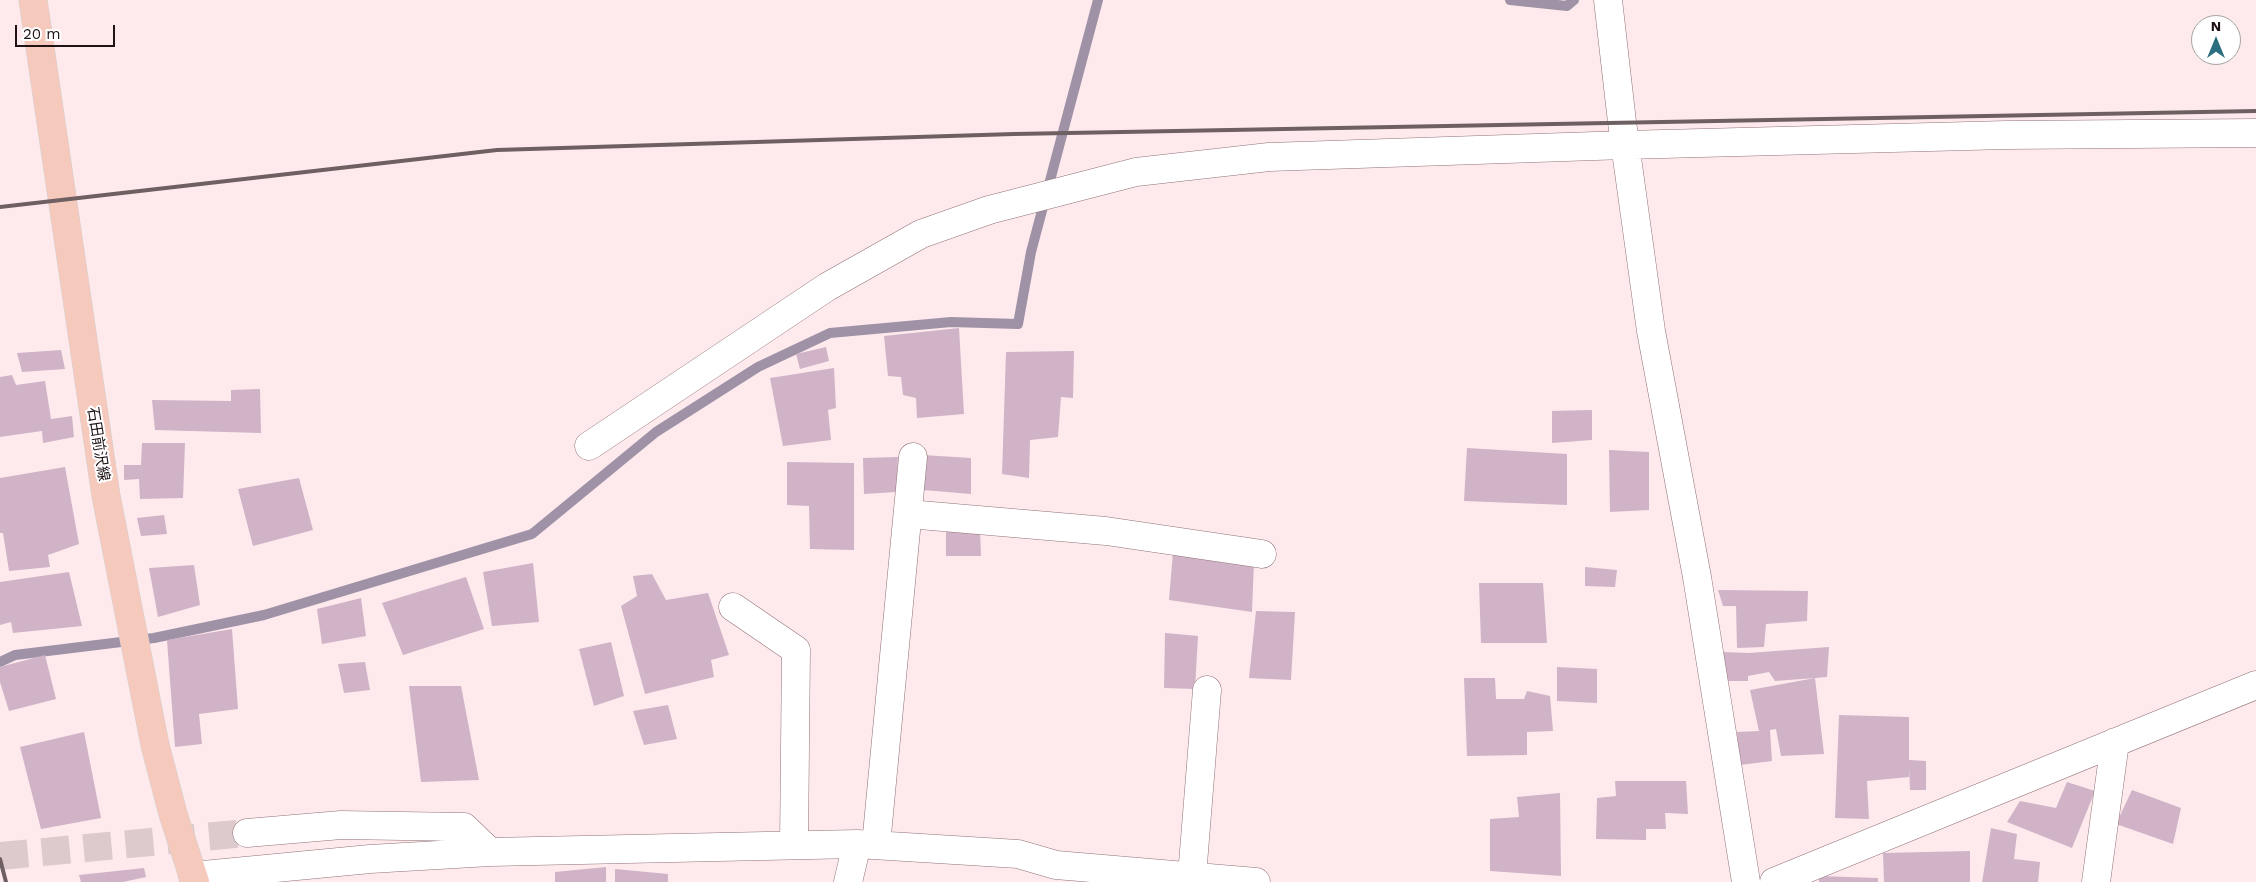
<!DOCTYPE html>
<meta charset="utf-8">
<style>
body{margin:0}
#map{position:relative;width:2256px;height:882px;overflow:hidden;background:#feeaed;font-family:"Work Sans",sans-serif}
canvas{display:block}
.north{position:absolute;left:2191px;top:15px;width:50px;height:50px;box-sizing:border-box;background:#fff;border:1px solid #a5a1a2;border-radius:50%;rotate:0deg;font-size:14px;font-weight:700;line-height:20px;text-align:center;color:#1f1316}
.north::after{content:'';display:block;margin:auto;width:18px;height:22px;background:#2c6f80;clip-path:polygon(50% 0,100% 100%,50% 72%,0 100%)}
.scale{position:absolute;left:15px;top:25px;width:100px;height:22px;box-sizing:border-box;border:2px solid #1f1316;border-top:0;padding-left:6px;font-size:15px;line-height:18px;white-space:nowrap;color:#1f1316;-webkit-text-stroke:4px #fff;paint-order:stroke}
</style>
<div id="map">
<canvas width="2256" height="882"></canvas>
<div class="north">N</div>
<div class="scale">20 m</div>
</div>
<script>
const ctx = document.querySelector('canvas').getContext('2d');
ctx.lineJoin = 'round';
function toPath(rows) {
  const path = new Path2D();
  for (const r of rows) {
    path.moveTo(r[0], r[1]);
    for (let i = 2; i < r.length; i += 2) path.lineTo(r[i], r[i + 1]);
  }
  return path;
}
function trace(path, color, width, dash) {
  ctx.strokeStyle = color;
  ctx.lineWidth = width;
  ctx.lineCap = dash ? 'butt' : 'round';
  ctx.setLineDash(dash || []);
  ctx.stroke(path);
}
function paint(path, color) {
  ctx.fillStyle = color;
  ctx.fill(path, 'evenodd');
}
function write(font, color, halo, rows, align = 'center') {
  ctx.font = font + ' "Work Sans","Noto Sans JP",sans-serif';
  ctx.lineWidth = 4;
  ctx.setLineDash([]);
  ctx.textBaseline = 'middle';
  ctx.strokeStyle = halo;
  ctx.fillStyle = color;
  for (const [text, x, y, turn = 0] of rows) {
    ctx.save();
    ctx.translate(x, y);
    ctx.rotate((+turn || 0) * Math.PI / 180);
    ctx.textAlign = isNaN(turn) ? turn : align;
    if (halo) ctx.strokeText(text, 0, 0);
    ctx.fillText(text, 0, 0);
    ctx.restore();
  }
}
trace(toPath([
 [1510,0,1567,6,1574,0],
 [0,662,15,655,154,638,264,615,532,534,656,432,758,367,830,333,951,322,1018,324,1031,252,1098,0]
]), '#9f92a7', 10);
paint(toPath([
 [959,328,964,414,917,418,916,398,903,395,901,377,888,376,884,336],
 [826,347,829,361,800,369,796,354],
 [61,350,65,369,22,372,17,353],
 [1074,351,1073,398,1061,397,1058,437,1030,440,1029,478,1002,474,1006,352],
 [834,368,836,408,828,410,831,440,783,446,770,378],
 [12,375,16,385,45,381,51,419,72,416,74,437,43,443,42,431,0,437,0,377],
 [260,389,261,433,155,430,152,400,231,401,231,390],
 [1592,410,1592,440,1552,443,1552,411],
 [142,443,185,443,183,498,140,499,139,479,124,480,124,465,141,465],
 [1467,448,1567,454,1567,505,1464,501],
 [1609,450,1649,452,1649,510,1610,512],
 [923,455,971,458,971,494,923,490],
 [898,457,896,492,864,494,863,458],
 [787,462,854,463,854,550,810,549,809,506,787,505],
 [65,467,79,544,48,555,50,567,9,571,3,533,0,533,0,478],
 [299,478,313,530,253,546,238,489],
 [164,515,167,534,141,536,137,518],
 [946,529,980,530,981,556,946,556],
 [1173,552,1254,562,1252,612,1169,600],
 [533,563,539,622,492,626,483,572],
 [194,565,200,605,158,617,149,568],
 [1585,567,1617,570,1615,587,1585,586],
 [69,572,82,626,13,633,11,622,0,625,0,582],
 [652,574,666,600,708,593,729,655,711,660,714,677,645,694,621,606,637,596,633,576],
 [466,577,484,629,403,655,382,603],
 [1479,583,1543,583,1547,643,1481,643],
 [1718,590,1808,591,1807,621,1766,624,1764,647,1737,648,1736,606,1723,606],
 [361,598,366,636,322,644,317,609],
 [1256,611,1295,612,1291,680,1249,678],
 [232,629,238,709,199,714,202,744,175,747,167,640],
 [1165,633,1198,636,1195,689,1164,688],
 [611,642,624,696,594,706,579,649],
 [1829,647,1827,677,1815,678,1824,754,1781,756,1776,729,1770,730,1772,761,1740,765,1737,732,1759,731,1750,690,1815,678,1775,681,1769,672,1748,676,1748,681,1728,681,1723,652,1749,653],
 [45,655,56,699,9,711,0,682,0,667],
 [365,662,370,690,344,693,338,664],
 [1557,667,1597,669,1597,703,1557,701],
 [1464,678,1495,678,1496,699,1524,699,1527,691,1550,696,1553,731,1527,732,1527,755,1467,756],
 [409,686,461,686,479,780,421,782],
 [668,705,677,739,644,745,633,711],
 [1839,715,1909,717,1909,760,1926,761,1926,790,1910,790,1909,767,1909,777,1867,781,1869,819,1835,818],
 [84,732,101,818,41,829,20,747],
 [1615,781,1686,781,1688,814,1665,813,1666,829,1646,829,1646,840,1596,839,1597,798,1616,796],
 [2067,782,2095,791,2072,848,2007,822,2020,801,2056,808],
 [2132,790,2181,808,2173,844,2116,824],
 [1560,793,1561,876,1490,871,1490,819,1519,817,1517,797],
 [1991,828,2017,834,2014,859,2040,862,2038,882,1982,882],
 [1970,851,1970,882,1884,882,1883,853],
 [606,867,606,882,555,882,555,872],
 [144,868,146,877,123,882,81,882,79,875],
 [615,869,668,874,668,882,615,882],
 [1819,876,1878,878,1878,882,1819,882]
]), '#d0b3c7');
trace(toPath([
 [0,856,247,833]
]), '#ddcacd', 28, [28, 14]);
const minor = toPath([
 [1608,0,1622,122,1651,331,1697,577,1746,882],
 [589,446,827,287,921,234,989,210,1136,172,1269,157,1625,145,2007,135,2256,133],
 [908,514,1106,531,1262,554],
 [733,607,796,650,794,845],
 [247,833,341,825,464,827,490,852],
 [876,845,913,457],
 [193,876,370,859,490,852,857,844,1018,854,1056,865,1256,882],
 [1192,876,1207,690],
 [848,882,857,844],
 [1774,882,2256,685],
 [2096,882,2115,742]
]);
const major = toPath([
 [33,0,106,496,155,745,173,814,195,882]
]);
trace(minor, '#907277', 29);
trace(major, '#d2d0d0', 29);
trace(minor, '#fff', 28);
trace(major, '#f6c9bd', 28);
trace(toPath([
 [0,207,497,150,1014,134,2256,111],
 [0,859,6,882]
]), '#6e5f62', 4);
write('15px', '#1f1316', '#fff', [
 ["石田前沢線",98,444,81]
]);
</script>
